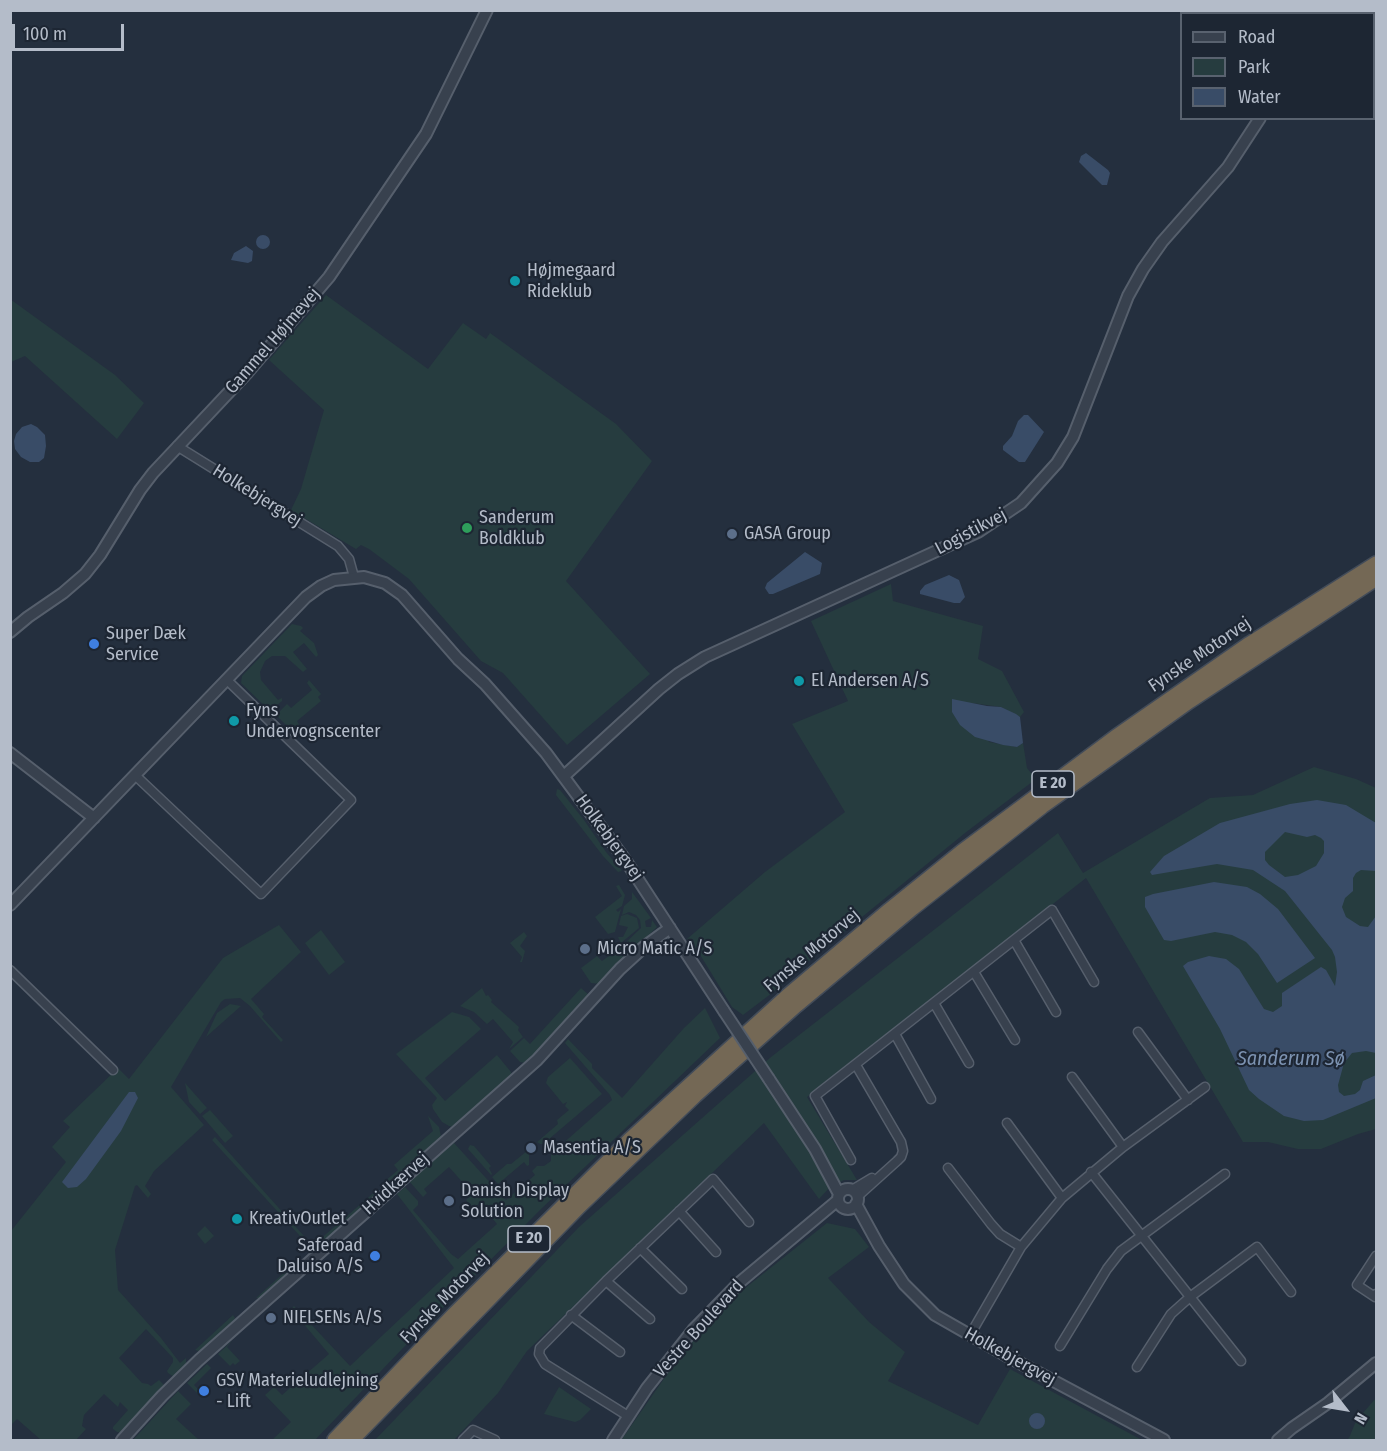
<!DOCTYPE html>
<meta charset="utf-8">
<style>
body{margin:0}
#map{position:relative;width:1387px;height:1451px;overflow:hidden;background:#242f3e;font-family:"Fira Sans Condensed",sans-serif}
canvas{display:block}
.frame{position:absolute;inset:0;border:12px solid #b4bcc9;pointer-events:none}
.legend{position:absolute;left:1180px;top:12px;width:195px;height:108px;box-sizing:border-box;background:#1d2633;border:2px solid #59626f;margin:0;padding:8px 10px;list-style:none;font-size:18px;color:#b4bcc9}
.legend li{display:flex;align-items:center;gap:12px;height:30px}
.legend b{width:30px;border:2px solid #59626f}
.north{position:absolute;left:1315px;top:1379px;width:60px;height:60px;-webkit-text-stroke:4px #1d2633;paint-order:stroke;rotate:121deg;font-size:16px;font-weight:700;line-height:24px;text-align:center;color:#b4bcc9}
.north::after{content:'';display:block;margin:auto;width:21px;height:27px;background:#b4bcc9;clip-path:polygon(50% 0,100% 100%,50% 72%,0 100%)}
.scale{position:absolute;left:12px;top:24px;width:112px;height:27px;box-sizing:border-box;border:3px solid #b4bcc9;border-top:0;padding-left:8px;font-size:18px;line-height:21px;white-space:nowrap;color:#b4bcc9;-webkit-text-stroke:4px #1d2633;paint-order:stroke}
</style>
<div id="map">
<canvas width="1387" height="1451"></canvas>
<div class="frame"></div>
<ul class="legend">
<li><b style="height:8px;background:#38414e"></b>Road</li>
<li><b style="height:16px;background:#263c3f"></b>Park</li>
<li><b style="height:16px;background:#394c67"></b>Water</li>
</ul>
<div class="north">N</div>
<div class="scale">100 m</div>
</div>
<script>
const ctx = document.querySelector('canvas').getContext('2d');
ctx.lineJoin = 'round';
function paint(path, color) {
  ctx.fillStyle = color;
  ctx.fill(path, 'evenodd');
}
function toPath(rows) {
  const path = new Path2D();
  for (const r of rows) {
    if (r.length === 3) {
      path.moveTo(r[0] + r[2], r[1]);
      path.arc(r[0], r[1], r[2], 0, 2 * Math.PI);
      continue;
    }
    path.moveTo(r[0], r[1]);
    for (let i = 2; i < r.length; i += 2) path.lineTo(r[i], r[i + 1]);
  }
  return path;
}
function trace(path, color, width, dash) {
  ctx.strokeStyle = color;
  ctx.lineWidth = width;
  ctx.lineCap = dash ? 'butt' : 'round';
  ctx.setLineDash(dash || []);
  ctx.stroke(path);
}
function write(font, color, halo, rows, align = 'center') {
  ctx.font = font + ' "Fira Sans Condensed",sans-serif';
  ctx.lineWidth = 4.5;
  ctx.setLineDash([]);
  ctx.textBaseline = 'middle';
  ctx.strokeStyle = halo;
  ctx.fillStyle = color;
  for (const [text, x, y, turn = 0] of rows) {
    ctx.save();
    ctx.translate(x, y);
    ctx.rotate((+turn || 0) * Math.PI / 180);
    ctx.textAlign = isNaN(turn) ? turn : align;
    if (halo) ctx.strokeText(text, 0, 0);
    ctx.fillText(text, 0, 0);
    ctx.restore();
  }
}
paint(toPath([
 [326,295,428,369,463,323,486,339,490,333,616,424,652,461,566,581,650,674,567,745,503,673,481,661,409,579,369,549,361,545,356,549,291,510,301,489,324,410,269,360],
 [10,299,115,375,144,403,117,439,25,356,11,362],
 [891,584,893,601,983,626,978,659,1002,671,1024,712,1020,717,1001,707,972,703,989,742,1017,747,1023,743,1027,768,1036,779,965,833,824,948,776,990,743,1015,732,1007,699,953,687,939,765,872,845,812,792,724,848,701,811,621],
 [292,624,301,626,303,628,300,631,314,643,318,655,316,657,304,643,293,652,307,669,303,672,285,656,272,656,265,661,260,672,261,680,278,700,282,698,282,701,270,711,241,683,242,676],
 [309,680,321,694,318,697,321,701,297,721,301,728,295,734,276,715,287,704,291,708,312,690,307,683],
 [1314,767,1356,779,1376,788,1376,1129,1358,1134,1321,1149,1298,1149,1268,1142,1243,1142,1086,878,807,1097,857,1180,844,1180,830,1187,819,1199,764,1123,527,1351,498,1393,454,1440,375,1440,579,1227,771,1057,1058,833,1083,873,1210,798,1253,795],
 [557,789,560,790,584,820,606,852,622,871,618,872,603,856,556,795],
 [619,885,625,895,622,906,616,910,618,912,621,909,615,932,608,934,595,917,622,896,616,886],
 [632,892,651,918,645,921,646,927,651,927,652,920,657,927,629,954,623,945,641,928,640,920,636,915,629,912,622,915,624,906,632,899],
 [627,914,637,918,639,928,621,943,618,937,623,937,628,927,619,925,621,916],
 [279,925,301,952,251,999,264,1014,262,1017,283,1040,281,1042,250,1006,240,998,225,999,221,1002,171,1087,204,1125,154,1171,145,1186,151,1194,148,1198,137,1185,135,1186,115,1250,118,1290,161,1338,180,1363,186,1358,186,1365,174,1377,168,1373,167,1371,173,1362,173,1358,146,1329,119,1358,142,1383,148,1384,151,1386,159,1380,165,1386,122,1433,117,1432,113,1429,113,1427,128,1410,120,1402,118,1407,104,1394,84,1415,82,1426,86,1429,76,1440,41,1440,17,1419,11,1425,11,1231,66,1162,52,1147,70,1127,63,1121,118,1068,129,1079,223,958],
 [321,930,345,962,329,975,305,943],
 [524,932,527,936,520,946,525,951,522,962,520,962,522,957,510,943],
 [621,947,627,955,600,984,591,983,581,968,597,956,602,961],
 [482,988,486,996,488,995,492,1000,491,1002,519,1027,518,1030,523,1037,509,1049,513,1042,493,1019,487,1024,474,1012,460,1006],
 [581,988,589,995,538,1052,526,1063,520,1062,510,1051,524,1038,530,1044],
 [230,1004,241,1006,206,1037,217,1013],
 [705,1008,720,1038,541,1209,403,1348,315,1440,272,1440,291,1422,265,1395,274,1387,282,1395,329,1354,291,1309,294,1306,350,1366,454,1268,397,1194,405,1187,418,1201,418,1205,413,1210,451,1254,458,1259,497,1224,480,1203,473,1208,466,1200,473,1194,449,1167,424,1189,427,1193,423,1197,409,1181,454,1143,506,1200,535,1175,532,1171,537,1166,544,1166,551,1161,551,1154,612,1100,610,1095,565,1043,568,1039,592,1064,592,1068,622,1098,684,1028],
 [452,1012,469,1017,481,1029,425,1078,445,1101,497,1055,511,1072,511,1076,454,1127,449,1126,442,1122,433,1109,432,1105,437,1098,396,1054],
 [570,1058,602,1094,549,1139,553,1144,540,1144,537,1142,558,1124,557,1120,569,1110,565,1106,567,1102,563,1104,546,1083,548,1077],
 [185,1083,207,1108,200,1114,189,1102],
 [210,1110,233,1136,225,1143,202,1116],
 [428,1116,439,1127,441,1137,391,1182,384,1182,398,1170,394,1165,395,1164,433,1131],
 [215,1137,313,1246,311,1248,212,1140],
 [470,1145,474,1146,491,1166,489,1168,492,1174,491,1175,468,1149],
 [527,1151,529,1153,529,1165,527,1166,524,1162,498,1184,492,1177,507,1164,511,1164],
 [377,1190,376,1195,373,1198,326,1240,323,1242,318,1241],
 [827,1223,855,1229,869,1247,828,1278,869,1322,905,1352,888,1381,978,1425,1010,1369,1142,1440,625,1440,622,1439,677,1360,711,1321,739,1293],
 [205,1226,214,1236,205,1244,197,1234],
 [298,1260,297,1266,261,1298,256,1298],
 [233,1315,235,1318,232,1324,202,1352,195,1350],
 [232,1341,227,1347,240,1361,235,1365,233,1363,230,1366,218,1354],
 [207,1364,211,1368,194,1385,199,1390,199,1395,187,1383],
 [559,1387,591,1409,580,1420,575,1422,544,1414],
 [178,1391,191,1404,176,1419,199,1440,133,1440],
 [1376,1398,1376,1440,1346,1440,1349,1438,1356,1421]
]), '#263c3f');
paint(toPath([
 [1086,153,1108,170,1110,173,1107,185,1102,185,1079,162,1081,156],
 [263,242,7],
 [246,246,253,251,252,261,248,263,231,260,234,253],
 [1024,415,1028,415,1044,432,1025,462,1019,462,1003,450,1003,446,1012,436,1018,421],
 [31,424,37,427,45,435,46,446,44,458,39,462,30,462,21,457,15,449,14,441,16,434,22,427],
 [805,552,822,563,820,574,773,594,769,594,765,588,767,583],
 [949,575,959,580,965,597,960,603,954,603,920,594,920,591,925,585],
 [952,699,987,706,1001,707,1016,714,1020,717,1023,743,1017,747,1003,745,975,737,960,725,952,712],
 [1317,800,1346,805,1376,823,1376,871,1361,870,1356,873,1353,878,1353,891,1345,898,1342,907,1346,917,1360,926,1368,927,1376,916,1376,1053,1366,1051,1352,1053,1344,1063,1338,1085,1339,1092,1344,1096,1355,1094,1360,1090,1363,1081,1376,1075,1376,1098,1323,1120,1304,1121,1284,1116,1259,1099,1249,1090,1220,1029,1183,966,1188,962,1209,956,1226,959,1239,969,1264,1009,1273,1012,1282,1006,1282,993,1321,967,1326,970,1335,986,1337,972,1335,957,1332,950,1285,891,1253,870,1217,864,1152,875,1150,872,1164,856,1220,823,1290,804],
 [1285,832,1307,837,1315,835,1321,838,1324,841,1324,853,1316,866,1298,875,1285,877,1269,865,1265,860,1265,852],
 [1214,882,1247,887,1260,894,1278,909,1315,958,1277,983,1258,954,1246,942,1232,935,1215,932,1171,941,1164,940,1145,907,1145,897,1153,894],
 [129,1092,135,1092,138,1098,121,1131,86,1179,77,1187,68,1188,62,1182],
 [1037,1421,8]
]), '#394c67');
const minor = toPath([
 [177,446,338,546,349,559,354,577],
 [136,776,261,894,351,800,227,680],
 [1014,940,1056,1012],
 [10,970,113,1070],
 [974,972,1015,1040],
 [934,1003,969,1063],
 [1138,1032,1188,1100],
 [895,1034,931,1099],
 [856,1065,901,1142,903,1151,901,1157,897,1161,857,1197],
 [1072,1077,1123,1147],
 [1007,1123,1062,1198],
 [851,1160,815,1096,1052,910,1094,982],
 [948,1168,991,1224,1000,1234,1021,1247],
 [1091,1172,1241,1361],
 [852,1190,872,1178],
 [679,1211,716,1252],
 [640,1248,682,1289],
 [1376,1256,1357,1285,1375,1297,1376,1294],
 [606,1281,650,1319],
 [571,1315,620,1352],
 [970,1335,1021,1247,1062,1198,1123,1147,1205,1087],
 [1060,1346,1107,1269,1121,1251,1225,1174],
 [1137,1367,1171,1314,1190,1297,1257,1247,1291,1292],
 [628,1416,545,1364,539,1354,540,1348,606,1281,713,1179,749,1222],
 [463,1440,473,1430,495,1440]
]);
const tertiary = toPath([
 [10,632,28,617,63,593,85,574,100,555,140,490,153,473,247,373,329,277,426,134,487,10],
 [10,753,94,818],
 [564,776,659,689,678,674,705,657,978,532,1021,503,1057,463,1073,437,1128,296,1143,269,1162,242,1228,167,1260,118],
 [10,905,306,597,321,586,334,580,364,577,385,583,402,595,458,659,485,684,546,753,626,861,724,1011],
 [769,1079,815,1149,839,1194],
 [848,1199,10],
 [856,1204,879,1246,904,1284,935,1315,1005,1355,1164,1440],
 [122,1440,162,1396,199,1360,537,1060,620,969,644,947,670,928],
 [613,1440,647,1388,693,1330,740,1282,838,1200],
 [1278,1440,1292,1428,1328,1403,1376,1363]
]);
const motorway = toPath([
 [335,1440,455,1314,630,1140,788,996,890,910,962,852,1115,738,1250,644,1376,564],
 [351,1440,579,1206,695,1095,796,1005,912,908,1042,806,1189,701,1376,578]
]);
trace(minor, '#565f6c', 11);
trace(tertiary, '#565f6c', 14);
trace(motorway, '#434c59', 18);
trace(minor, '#38414e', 8);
trace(tertiary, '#38414e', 10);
trace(motorway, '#746855', 15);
const tertiaryBridge = toPath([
 [724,1011,769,1079]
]);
trace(tertiaryBridge, '#565f6c', 14, []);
trace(tertiaryBridge, '#38414e', 10);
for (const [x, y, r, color] of [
 [515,281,6,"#0f9aa8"],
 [467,528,6,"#2e9e5b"],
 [732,534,6,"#5c6f8a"],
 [94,644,6,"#3f7fe0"],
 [799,681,6,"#0f9aa8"],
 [234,721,6,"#0f9aa8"],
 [585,949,6,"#5c6f8a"],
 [531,1148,6,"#5c6f8a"],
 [449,1201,6,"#5c6f8a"],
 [237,1219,6,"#0f9aa8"],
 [375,1256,6,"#3f7fe0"],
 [271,1318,6,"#5c6f8a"],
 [204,1391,6,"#3f7fe0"]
]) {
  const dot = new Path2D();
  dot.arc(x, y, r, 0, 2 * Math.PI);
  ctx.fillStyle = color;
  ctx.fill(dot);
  trace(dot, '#1d2633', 2);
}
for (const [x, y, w] of [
 [1053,784,42],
 [529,1239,42]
]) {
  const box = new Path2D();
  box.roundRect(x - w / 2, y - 13, w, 26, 4.5);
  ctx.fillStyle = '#1d2633';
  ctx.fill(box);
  trace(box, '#b4bcc9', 1.5);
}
write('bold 16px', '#b4bcc9', null, [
 ["E 20",1053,784],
 ["E 20",529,1239]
]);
write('18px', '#b4bcc9', '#1d2633', [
 ["Højmegaard",527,271],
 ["Rideklub",527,292],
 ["Sanderum",479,518],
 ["Boldklub",479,539],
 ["GASA Group",744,534],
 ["Super Dæk",106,634],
 ["Service",106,655],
 ["El Andersen A/S",811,681],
 ["Fyns",246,711],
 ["Undervognscenter",246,732],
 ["Micro Matic A/S",597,949],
 ["Masentia A/S",543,1148],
 ["Danish Display",461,1191],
 ["Solution",461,1212],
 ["KreativOutlet",249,1219],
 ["Saferoad",363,1246,"right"],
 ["Daluiso A/S",363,1267,"right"],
 ["NIELSENs A/S",283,1318],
 ["GSV Materieludlejning",216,1381],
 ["- Lift",216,1402]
], 'left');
write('18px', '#b4bcc9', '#1d2633', [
 ["Gammel Højmevej",273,341,-49],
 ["Holkebjergvej",257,496,32],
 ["Logistikvej",971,532,-28],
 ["Fynske Motorvej",1200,655,-34],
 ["Holkebjergvej",609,838,54],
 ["Fynske Motorvej",812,951,-40],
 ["Hvidkærvej",396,1184,-42],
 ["Fynske Motorvej",445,1298,-46],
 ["Vestre Boulevard",699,1329,-48],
 ["Holkebjergvej",1010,1357,29]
]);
write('italic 20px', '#7c92b1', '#1d2633', [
 ["Sanderum Sø",1291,1059]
]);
</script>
